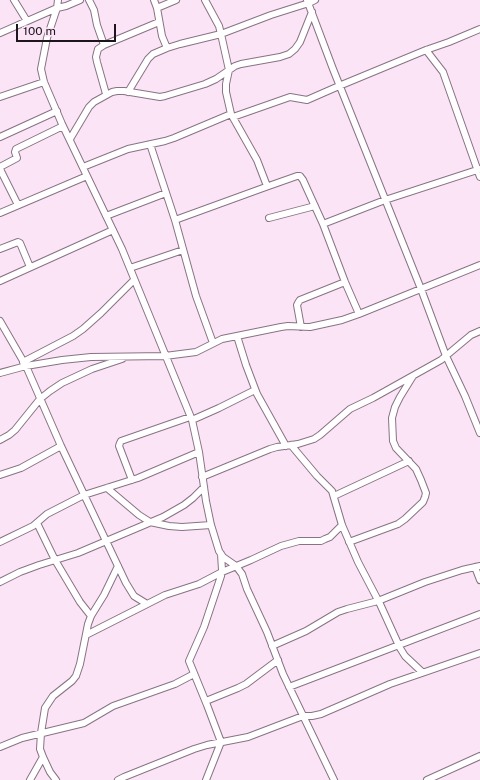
<!DOCTYPE html>
<style>
body{margin:0}
#map{position:relative;width:480px;height:780px;overflow:hidden;background:#fbe4f6;font-family:"Public Sans",sans-serif}
canvas{display:block}
.scale{position:absolute;left:16px;top:24px;width:100px;height:18px;box-sizing:border-box;border:2px solid #1d151c;border-top:0;padding-left:5px;font-size:12px;line-height:14px;white-space:nowrap;color:#1d151c;-webkit-text-stroke:3px #fbe4f6;paint-order:stroke}
</style>
<div id="map">
<canvas width="480" height="780"></canvas>
<div class="scale">100 m</div>
</div>
<script>
const ctx = document.querySelector('canvas').getContext('2d');
ctx.lineJoin = 'round';
function toPath(rows) {
  const path = new Path2D();
  for (const r of rows) {
    path.moveTo(r[0], r[1]);
    for (let i = 2; i < r.length; i += 2) path.lineTo(r[i], r[i + 1]);
  }
  return path;
}
function trace(path, color, width, dash) {
  ctx.strokeStyle = color;
  ctx.lineWidth = width;
  ctx.lineCap = dash ? 'butt' : 'round';
  ctx.setLineDash(dash || []);
  ctx.stroke(path);
}
const street = toPath([
 [14,0,27,21],
 [58,0,57,8,47,38,41,69,44,82,62,124,122,249,192,420,199,452,206,501,211,525,219,551,223,557,236,566,242,574,247,589,267,632,283,674,334,780],
 [89,0,94,10,97,25,104,45],
 [154,0,157,8,162,36,167,48],
 [205,0,219,26,221,34,229,70,226,84,226,92,231,114,257,160,267,186],
 [307,0,333,69,421,289,446,356,465,396,480,433],
 [157,8,176,0],
 [0,33,57,8,66,6,80,0],
 [426,50,443,72,480,177],
 [128,92,148,59,153,54,167,48,180,44,221,34,271,15,309,3,315,0],
 [106,94,97,62,96,57,98,49,104,45,159,22],
 [0,97,44,82],
 [233,117,290,97,307,100,339,86,426,50,449,42,480,29],
 [0,137,57,111],
 [70,139,89,107,94,102,112,92,117,91,124,91,160,97,165,96,205,84,216,79,235,66,241,64,280,57,289,54,295,49,300,42,312,12],
 [150,144,175,220,196,296,213,343],
 [83,167,128,149,165,141,174,138,231,114],
 [18,205,1,171,0,167,17,158,15,152,16,149,63,126],
 [0,213,87,176],
 [106,216,166,193],
 [269,218,315,206],
 [175,220,263,188,297,176,300,176,303,180,323,224,345,282,359,314],
 [323,224,385,200,480,169],
 [0,249,18,242,20,243,30,267],
 [130,268,183,250],
 [0,281,113,230],
 [0,321,26,366,61,446,126,583,134,596,147,604],
 [301,327,297,305,298,303,300,300,345,282],
 [237,336,246,365,257,394,286,446],
 [23,362,73,336,83,329,101,313,134,280],
 [0,373,26,366,62,360,91,357,165,356,196,352,222,339,281,327,288,326,310,327,342,320,359,314,480,265],
 [192,420,219,408,255,390],
 [0,440,9,435,15,430,40,399,50,391,62,383,92,369,122,359],
 [291,445,317,476,332,491,342,525,358,562,380,604,400,648,405,656,422,672],
 [0,475,21,468,61,446],
 [202,477,270,449,277,447,298,444,314,439,320,435,350,409,373,398,441,360,471,335,480,331],
 [132,480,119,446,120,443,121,441,190,417],
 [107,488,139,515,150,522,169,526,182,527,211,525],
 [334,496,409,461],
 [37,523,55,560,80,602,91,616],
 [0,542,33,526,47,514,84,495,138,478,199,452],
 [349,542,398,524,405,519,423,502,425,497,426,493,421,480,416,469,396,448,393,441,392,418,395,407,400,397,413,376],
 [475,567,480,580],
 [0,582,20,572,39,565,78,553,163,517,184,505,193,498,204,487],
 [86,635,165,595,199,584,222,572,251,560,281,546,299,541,321,541,325,539,330,537,342,525],
 [272,646,306,631,338,612,347,609,378,601,425,582,462,570,480,566],
 [289,687,399,645,480,614],
 [206,701,238,688,246,684,278,660],
 [0,747,22,738,84,723,113,706,175,684,194,674],
 [30,780,43,757],
 [56,780,50,772,43,757,40,749,41,733,45,708,53,696,72,681,76,676,80,664,88,624,91,616,104,595,118,566],
 [118,780,124,777,194,749,207,745,248,737,303,716,312,716,321,714,390,684,480,653],
 [206,780,221,742,207,705,189,661,204,627,221,576,222,570,221,554],
 [427,780,480,756]
]);
trace(street, '#887384', 8);
trace(street, '#fff', 6);
</script>
